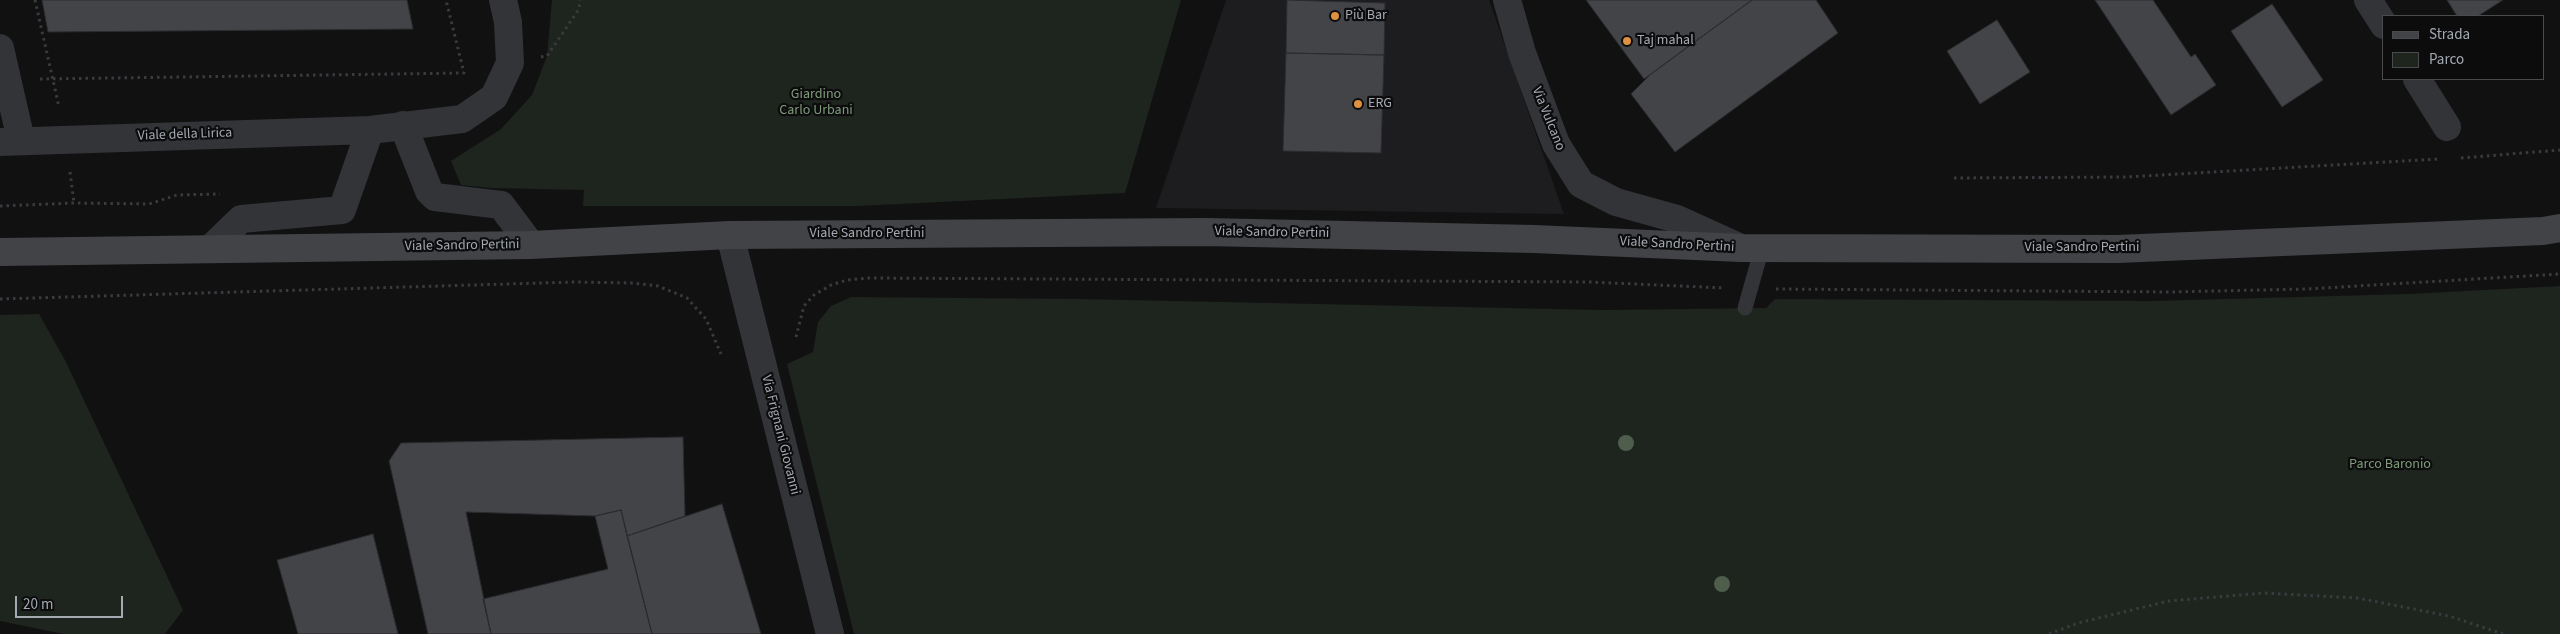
<!DOCTYPE html>
<meta charset="utf-8">
<style>
body{margin:0}
#map{position:relative;width:2560px;height:634px;overflow:hidden;background:#111112;font-family:"Source Sans 3",sans-serif}
canvas{display:block}
.legend{position:absolute;left:2382px;top:15px;width:162px;height:65px;box-sizing:border-box;background:#0c0c0d;border:1px solid #494b4f;margin:0;padding:6px 9px;list-style:none;font-size:15px;color:#a4aab2}
.legend li{display:flex;align-items:center;gap:10px;height:25px}
.legend b{width:25px;border:1px solid #494b4f}
.scale{position:absolute;left:15px;top:596px;width:108px;height:22px;box-sizing:border-box;border:2px solid #a4aab2;border-top:0;padding-left:6px;font-size:15px;line-height:18px;white-space:nowrap;color:#a4aab2;-webkit-text-stroke:4px #0c0c0d;paint-order:stroke}
</style>
<div id="map">
<canvas width="2560" height="634"></canvas>
<ul class="legend">
<li><b style="height:6px;background:#414347"></b>Strada</li>
<li><b style="height:14px;background:#1e241e"></b>Parco</li>
</ul>
<div class="scale">20 m</div>
</div>
<script>
const ctx = document.querySelector('canvas').getContext('2d');
ctx.lineJoin = 'round';
function paint(path, color) {
  ctx.fillStyle = color;
  ctx.fill(path, 'evenodd');
}
function toPath(rows) {
  const path = new Path2D();
  for (const r of rows) {
    path.moveTo(r[0], r[1]);
    for (let i = 2; i < r.length; i += 2) path.lineTo(r[i], r[i + 1]);
  }
  return path;
}
function trace(path, color, width, dash) {
  ctx.strokeStyle = color;
  ctx.lineWidth = width;
  ctx.lineCap = dash ? 'butt' : 'round';
  ctx.setLineDash(dash || []);
  ctx.stroke(path);
}
function write(font, color, halo, rows, align = 'center') {
  ctx.font = font + ' "Source Sans 3",sans-serif';
  ctx.lineWidth = 4.5;
  ctx.setLineDash([]);
  ctx.textBaseline = 'middle';
  ctx.strokeStyle = halo;
  ctx.fillStyle = color;
  for (const [text, x, y, turn = 0] of rows) {
    ctx.save();
    ctx.translate(x, y);
    ctx.rotate((+turn || 0) * Math.PI / 180);
    ctx.textAlign = isNaN(turn) ? turn : align;
    if (halo) ctx.strokeText(text, 0, 0);
    ctx.fillText(text, 0, 0);
    ctx.restore();
  }
}
paint(toPath([
 [1226,0,1489,0,1564,214,1156,208]
]), '#1d1d1f');
paint(toPath([
 [552,0,1181,0,1125,193,858,206,583,206,584,190,491,188,461,185,451,161,501,129,532,95,547,56],
 [2560,286,2560,634,854,634,787,364,813,352,818,322,831,306,851,297,1079,299,1603,310,1766,308,1775,299,2153,301,2408,294],
 [39,314,65,360,183,610,165,634,63,634,0,621,0,315]
]), '#1e241e');
const building = toPath([
 [42,0,407,0,413,29,48,32,42,0],
 [1287,0,1385,3,1384,55,1286,53,1287,0],
 [1586,0,1752,0,1644,79,1586,0],
 [1752,0,1816,0,1838,33,1675,152,1631,94,1651,74,1752,0],
 [2095,0,2153,0,2191,57,2195,54,2216,85,2171,115,2095,0],
 [2447,0,2503,0,2478,16,2457,16,2447,0],
 [2272,4,2323,80,2282,107,2231,31,2272,4],
 [1997,20,2030,72,1980,104,1947,51,1997,20],
 [1286,53,1384,55,1381,153,1283,151,1286,53],
 [683,437,685,516,627,536,621,510,595,516,466,512,491,634,428,634,389,461,401,443,683,437],
 [722,504,761,634,652,634,627,536,722,504],
 [621,510,652,634,491,634,483,599,608,569,595,516,621,510],
 [373,534,398,634,298,634,277,560,373,534]
]);
paint(building, '#434448');
trace(building, '#2b2c2e', 1);
trace(toPath([
 [35,0,59,107],
 [541,57,547,56,579,9,580,0],
 [40,79,464,73,446,0],
 [2461,158,2560,150],
 [70,172,74,203],
 [1954,178,2127,177,2437,159],
 [0,206,74,203,149,204,177,195,220,194],
 [1776,289,2170,292,2306,289,2560,274],
 [0,299,575,282,633,283,658,286,687,298,706,319,721,354],
 [796,337,804,306,814,295,831,285,847,280,868,278,1589,282,1725,288],
 [2049,634,2078,623,2169,601,2263,593,2357,598,2449,616,2503,634]
]), '#393b3e', 3, [2.5, 4]);
trace(toPath([
 [1745,308,1762,248]
]), '#323437', 15);
trace(toPath([
 [1507,0,1522,53,1556,144,1581,184,1616,202,1677,219,1741,248],
 [2368,0,2384,25],
 [0,48,21,140],
 [2417,79,2447,127],
 [403,125,429,191,435,197,501,205,531,245],
 [0,142,370,130,462,119,494,97,510,63,508,22,503,0],
 [730,235,830,634],
 [210,249,241,219,342,210,370,130]
]), '#323437', 28);
trace(toPath([
 [0,252,531,245,730,235,1206,232,1534,239,1741,248,2118,249,2543,231,2560,228]
]), '#414347', 28);
ctx.fillStyle = '#4e5d4c';
for (const [x, y] of [
 [1626,443],
 [1722,584]
]) {
  ctx.beginPath();
  ctx.arc(x, y, 8, 0, 2 * Math.PI);
  ctx.fill();
}
for (const [x, y, r, color] of [
 [1335,16,5,"#de913e"],
 [1627,41,5,"#de913e"],
 [1358,104,5,"#de913e"]
]) {
  const dot = new Path2D();
  dot.arc(x, y, r, 0, 2 * Math.PI);
  ctx.fillStyle = color;
  ctx.fill(dot);
  trace(dot, '#0c0c0d', 2);
}
write('14px', '#a4aab2', '#0c0c0d', [
 ["Più Bar",1345,16],
 ["Taj mahal",1637,41],
 ["ERG",1368,104]
], 'left');
write('14px', '#7f9b7c', '#0c0c0d', [
 ["Giardino",816,95],
 ["Carlo Urbani",816,111],
 ["Parco Baronio",2390,465]
]);
write('14px', '#a4aab2', '#0c0c0d', [
 ["Via Vulcano",1548,119,68],
 ["Viale della Lirica",185,135,-2],
 ["Viale Sandro Pertini",1272,233,1],
 ["Viale Sandro Pertini",867,234],
 ["Viale Sandro Pertini",1677,245,3],
 ["Viale Sandro Pertini",462,246,-1],
 ["Viale Sandro Pertini",2082,248],
 ["Via Frignani Giovanni",780,435,76]
]);
</script>
